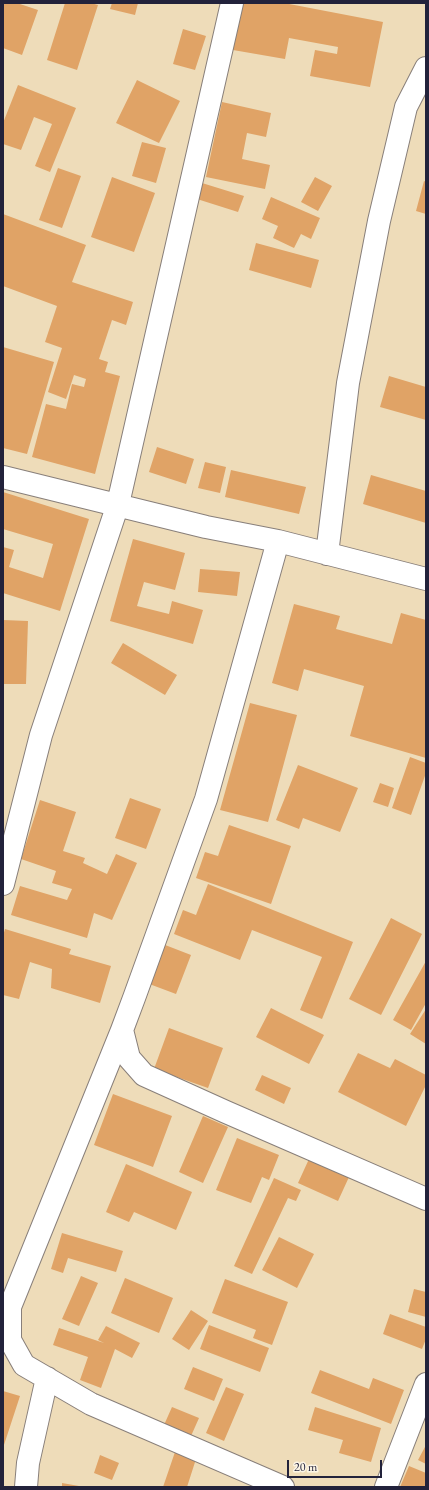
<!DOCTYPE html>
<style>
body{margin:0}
#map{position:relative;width:429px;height:1490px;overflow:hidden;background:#eedcb9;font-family:"EB Garamond",serif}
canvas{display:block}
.frame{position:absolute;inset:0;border:4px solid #22223b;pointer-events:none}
.scale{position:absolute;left:287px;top:1460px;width:95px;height:18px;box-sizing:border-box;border:2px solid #22223b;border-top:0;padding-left:5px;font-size:12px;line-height:14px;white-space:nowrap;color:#22223b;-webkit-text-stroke:3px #fcf5e5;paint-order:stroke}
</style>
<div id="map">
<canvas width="429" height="1490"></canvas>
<div class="frame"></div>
<div class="scale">20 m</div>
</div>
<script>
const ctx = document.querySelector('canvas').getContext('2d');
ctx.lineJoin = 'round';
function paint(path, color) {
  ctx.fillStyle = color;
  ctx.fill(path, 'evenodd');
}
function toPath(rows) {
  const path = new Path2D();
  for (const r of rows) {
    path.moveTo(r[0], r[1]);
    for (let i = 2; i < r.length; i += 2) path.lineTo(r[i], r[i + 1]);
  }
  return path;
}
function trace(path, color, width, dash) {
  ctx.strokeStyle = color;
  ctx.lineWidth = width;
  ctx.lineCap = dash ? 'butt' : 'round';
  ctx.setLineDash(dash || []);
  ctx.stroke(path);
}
paint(toPath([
 [3,3,17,3,38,10,22,55,3,48],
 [65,3,91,3,98,5,77,70,47,60],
 [112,3,138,3,135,15,110,9],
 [241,3,284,3,383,22,370,87,310,76,315,50,337,54,338,47,289,38,285,59,233,50],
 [183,29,206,36,195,70,173,64],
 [137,80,180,101,159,143,116,123],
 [18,85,76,108,50,172,35,166,52,124,34,117,21,150,3,144,3,123],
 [222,102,271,113,266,137,247,133,242,159,270,165,265,189,206,177],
 [142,142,166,148,156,183,132,176],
 [58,168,81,176,62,228,39,220],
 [112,177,155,193,134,252,91,237],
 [315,177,332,186,318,211,301,202],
 [424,181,426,182,426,214,416,211],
 [202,183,244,196,238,212,197,199],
 [271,197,320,218,311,239,301,234,294,248,273,238,278,226,262,219],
 [3,214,86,245,72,282,133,302,126,325,112,320,99,359,108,362,105,372,120,376,95,474,32,457,46,404,66,409,72,384,84,387,86,379,74,375,66,399,48,392,62,348,45,342,57,306,3,286],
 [256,243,319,260,311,288,249,270],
 [3,347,54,362,27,454,3,448],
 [389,376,426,387,426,420,380,407],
 [157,447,194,459,186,484,149,472],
 [205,462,226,467,220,493,198,488],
 [231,470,306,487,299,514,225,497],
 [371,475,426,491,426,523,363,504],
 [3,492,89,519,60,611,3,593,3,547,14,550,9,567,43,578,53,544,3,529],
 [133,539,185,553,175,590,144,582,137,606,169,614,172,601,203,610,193,644,110,621],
 [200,569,240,572,237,596,198,592],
 [294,604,340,616,336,629,392,644,401,613,426,620,426,758,350,736,364,686,304,669,298,691,272,683],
 [3,620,28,621,26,684,3,684],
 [123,643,177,675,165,695,111,663],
 [250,703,297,715,268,822,220,810],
 [410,757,426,763,426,773,411,815,392,808],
 [298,765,358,788,340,832,303,818,299,829,276,820],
 [380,783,394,788,388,807,373,802],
 [130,798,161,809,146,849,115,838],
 [40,800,76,812,63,851,85,858,83,863,107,874,116,854,137,863,112,920,94,913,87,938,11,915,20,886,67,900,72,889,52,883,56,871,21,859],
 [229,825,291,846,271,904,196,878,205,852,218,856],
 [208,884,353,942,322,1019,300,1010,322,957,252,930,240,960,174,934,183,910,196,915],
 [391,918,422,934,381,1015,349,999],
 [5,929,71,949,69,954,111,966,100,1003,51,988,52,969,30,962,19,999,3,995,3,936],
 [160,943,191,955,176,994,144,982],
 [426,961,426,1003,411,1030,393,1020],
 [271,1008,324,1035,309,1064,256,1037],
 [426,1009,426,1044,410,1034],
 [169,1028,223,1048,208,1088,154,1069],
 [358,1053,390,1068,395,1059,426,1075,426,1085,406,1126,338,1092],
 [262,1075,291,1088,284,1104,255,1090],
 [113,1094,172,1116,153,1167,94,1145],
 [203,1116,228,1127,203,1183,179,1172],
 [237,1138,279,1155,269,1180,262,1177,251,1203,216,1190],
 [309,1159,349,1177,338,1201,298,1183],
 [126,1164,192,1192,176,1230,134,1212,129,1222,106,1212],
 [274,1178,301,1190,296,1201,288,1198,252,1274,234,1266],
 [62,1233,123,1251,116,1272,68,1258,63,1273,51,1269],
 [279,1237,314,1254,297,1288,262,1270],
 [81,1276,98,1283,79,1326,62,1319],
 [125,1278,173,1298,159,1333,111,1313],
 [225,1279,288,1302,272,1345,253,1338,256,1330,212,1313],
 [414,1289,426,1292,426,1317,408,1312],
 [191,1310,208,1321,189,1350,172,1339],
 [390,1314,426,1327,426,1339,422,1349,383,1334],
 [209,1325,269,1348,260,1372,200,1349],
 [106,1326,140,1343,132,1358,115,1349,101,1388,80,1380,88,1357,53,1345,59,1328,104,1343,98,1340],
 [193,1367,223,1379,214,1401,184,1389],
 [320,1370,369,1389,373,1378,404,1390,391,1424,311,1393],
 [226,1387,244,1394,224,1441,206,1433],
 [3,1391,20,1396,3,1448],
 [172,1407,199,1418,191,1436,164,1425],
 [315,1407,381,1428,371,1462,339,1453,343,1440,308,1430],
 [426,1445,426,1464,418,1460],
 [175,1452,196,1459,187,1487,163,1487],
 [100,1455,119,1463,112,1480,94,1473],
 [409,1466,426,1473,426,1487,400,1487],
 [62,1483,79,1486,79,1487,62,1487]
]), '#e0a366');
const street = toPath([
 [3,477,206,527,278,541,426,579],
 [278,541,206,799,134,998,122,1030,129,1058,144,1075,226,1112,426,1199],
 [327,554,348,383,379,221,406,107,426,68],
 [3,884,41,735,118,504,232,3],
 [122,1030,10,1307,10,1340,24,1365,91,1404,283,1487],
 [26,1487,28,1463,47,1378],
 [386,1487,426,1384]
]);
trace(street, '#887f7a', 24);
trace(street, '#fff', 22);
</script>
